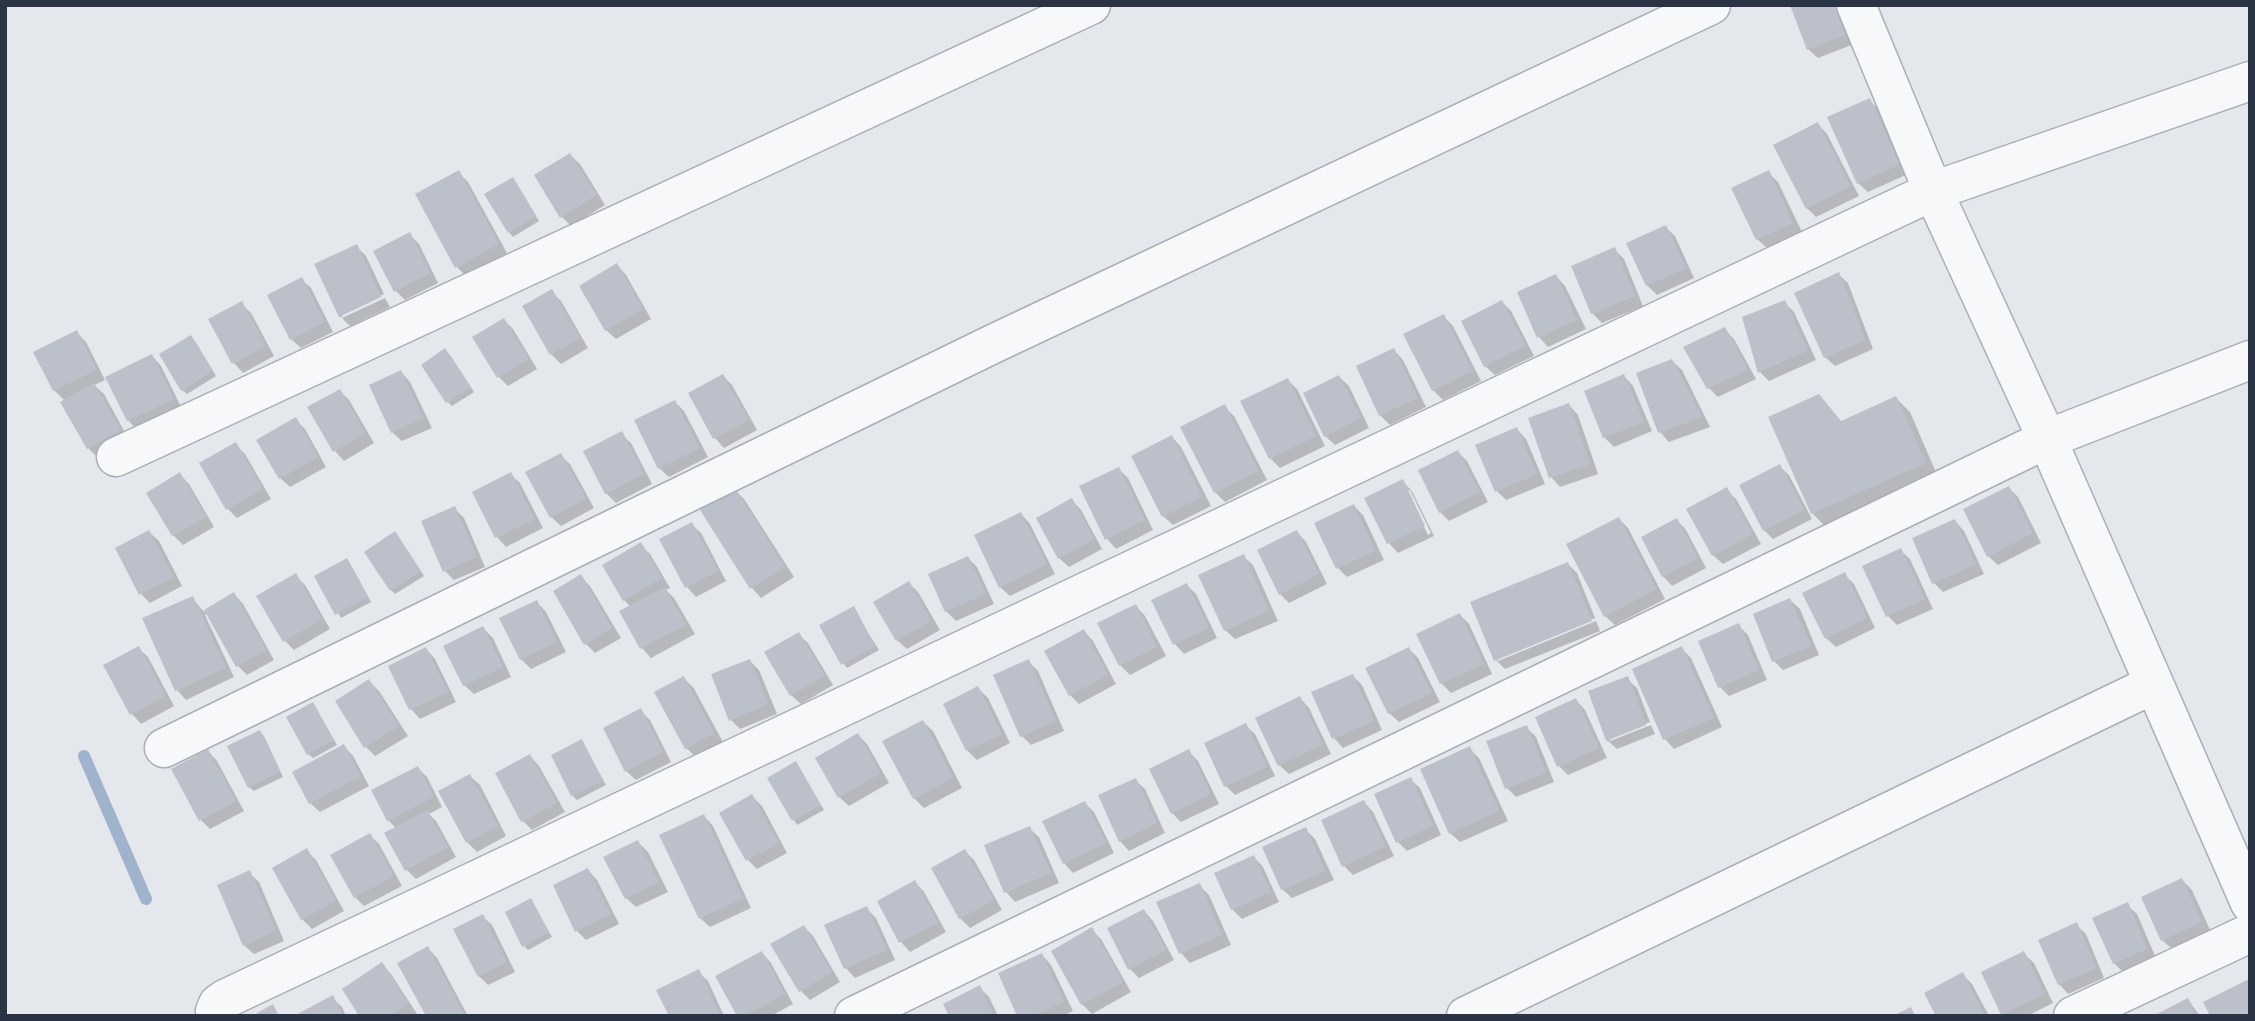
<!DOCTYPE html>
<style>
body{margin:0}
#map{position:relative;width:2255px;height:1021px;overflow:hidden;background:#e4e7ec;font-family:"Fira Sans",sans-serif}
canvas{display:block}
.frame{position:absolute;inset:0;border:7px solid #2b3445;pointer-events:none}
</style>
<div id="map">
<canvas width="2255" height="1021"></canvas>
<div class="frame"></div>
</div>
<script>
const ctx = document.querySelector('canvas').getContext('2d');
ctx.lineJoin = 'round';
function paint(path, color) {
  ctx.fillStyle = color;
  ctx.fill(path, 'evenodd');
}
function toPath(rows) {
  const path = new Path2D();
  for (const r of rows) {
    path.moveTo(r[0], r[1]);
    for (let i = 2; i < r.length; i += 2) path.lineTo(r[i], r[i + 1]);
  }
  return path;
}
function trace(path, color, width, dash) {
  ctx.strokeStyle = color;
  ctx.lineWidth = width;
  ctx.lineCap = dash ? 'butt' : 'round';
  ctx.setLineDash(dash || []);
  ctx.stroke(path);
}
paint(toPath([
 [1792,5,1839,5,1854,44,1818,58,1808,49],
 [1869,100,1879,110,1908,174,1868,192,1858,183],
 [1818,124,1827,134,1859,196,1816,217,1807,208],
 [570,155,580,164,605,205,571,226,562,217],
 [458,172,468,182,507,253,466,276,457,267],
 [1768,172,1778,182,1802,232,1767,248,1757,239],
 [517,184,539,221,513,237,509,232],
 [1665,227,1675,236,1694,278,1657,295,1647,285],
 [409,234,419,244,438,283,405,300,396,291],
 [356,246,366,256,384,294,342,314,342,318,340,316],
 [1615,250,1624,259,1643,306,1602,323,1592,313,1573,267],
 [617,265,626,275,651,319,616,339,606,330],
 [1838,274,1848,283,1873,349,1835,366,1825,357],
 [1556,276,1565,286,1586,329,1548,347,1539,337],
 [301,279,311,288,333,332,301,348,291,339],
 [552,292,561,301,588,348,561,364,551,354,524,307],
 [385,298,390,307,350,326,342,318],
 [1502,302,1511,311,1534,356,1495,375,1485,366],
 [1784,302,1794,312,1816,360,1769,381,1760,372],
 [241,303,251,313,274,356,243,373,234,363,210,320],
 [1443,316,1453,326,1481,381,1443,400,1433,390],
 [504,320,513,329,537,369,508,386,499,377],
 [1724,329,1734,339,1756,379,1718,397,1709,388],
 [76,332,86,342,105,380,152,356,161,366,182,409,137,430,128,420,108,379,94,385,104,394,129,440,98,458,88,448,63,402,65,401,54,390],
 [195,341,216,376,187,394,182,390],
 [1394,350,1403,360,1426,407,1390,425,1380,415],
 [450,355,474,392,452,406,448,402],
 [1672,361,1682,370,1710,427,1669,442,1660,432],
 [401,372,410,382,432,428,402,441,392,432],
 [723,376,732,385,757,430,724,448,715,438,690,394],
 [1624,376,1633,386,1652,431,1614,447,1604,437],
 [1339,377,1349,386,1369,428,1335,445,1325,436],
 [1288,380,1297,389,1325,446,1280,468,1270,458],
 [340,391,349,400,374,443,344,461,335,451],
 [1818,396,1842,422,1896,398,1910,412,1938,477,1826,527,1812,513],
 [675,402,684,411,708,457,669,477,659,468],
 [1569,405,1578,415,1598,474,1560,487,1551,477,1530,419],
 [1224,407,1234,416,1267,480,1225,502,1215,492],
 [295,419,305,429,326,467,290,487,280,478],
 [1517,429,1526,439,1545,484,1506,500,1497,491],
 [621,434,631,443,652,484,616,503,606,493],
 [1172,437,1181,447,1211,506,1173,525,1163,516],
 [235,444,245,454,271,499,237,518,228,509],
 [1458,452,1467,461,1488,502,1449,521,1440,512],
 [560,455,570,464,594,508,561,526,551,517],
 [1779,466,1789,475,1812,519,1773,539,1764,530],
 [1119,469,1128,478,1153,530,1116,549,1107,539],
 [510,474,520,483,543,528,506,547,497,537,474,493],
 [180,475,189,484,214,527,183,545,173,535],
 [1402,481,1412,491,1434,536,1398,553,1389,543],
 [1406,490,1410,490,1431,533,1428,535],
 [2009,488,2018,497,2041,543,1998,565,1988,556],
 [1726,489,1736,499,1761,544,1723,564,1713,555],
 [735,490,744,499,794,577,761,598,752,588,702,511],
 [1072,500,1081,510,1102,549,1069,567,1059,558],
 [1354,506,1363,515,1384,560,1347,577,1338,568],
 [454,508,464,518,485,567,454,580,445,571],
 [1021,514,1030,524,1055,574,1010,596,1000,587],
 [1619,519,1628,528,1665,599,1615,625,1605,616],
 [1677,520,1686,530,1706,568,1672,586,1663,576],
 [1955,521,1964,531,1984,574,1943,592,1934,583],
 [691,524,701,533,726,581,696,597,687,587,661,540],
 [149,532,159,541,182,586,150,603,141,594],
 [1297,532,1306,542,1327,584,1289,603,1280,594],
 [399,538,424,576,395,594,391,590],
 [640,544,650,554,670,588,666,590,674,598,695,634,651,658,642,648,622,612,631,607,624,600],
 [1900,550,1910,559,1933,609,1897,625,1888,616],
 [1243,556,1253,565,1278,621,1235,639,1225,630],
 [968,558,977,567,994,604,956,621,946,611],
 [1568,564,1577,573,1595,618,1498,658,1498,661,1596,621,1600,631,1505,669,1496,660],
 [351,565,371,602,341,618,316,577],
 [1844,574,1854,584,1875,628,1836,647,1826,638],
 [295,575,305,585,330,629,294,650,285,641],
 [581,577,590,586,621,638,595,653,585,643],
 [909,583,918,592,940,630,907,649,897,640],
 [1187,585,1196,594,1217,638,1184,654,1175,644,1153,601],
 [234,594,243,604,274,660,247,675,238,666,208,613,205,615,234,677,186,700,177,690,192,598,204,612],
 [1790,600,1800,609,1819,655,1783,670,1774,661],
 [537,602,546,612,566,652,531,669,521,659,502,619],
 [1136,606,1145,616,1166,656,1130,675,1120,665,1100,624],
 [853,609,879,650,847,668,843,663],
 [1460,615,1469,624,1492,674,1451,693,1441,683],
 [1738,625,1748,635,1767,680,1729,696,1720,687],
 [483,628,493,638,511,677,474,694,464,685],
 [1084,631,1093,641,1116,684,1079,704,1070,695],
 [798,634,808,643,833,685,801,704,791,695],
 [138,648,148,657,174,706,141,724,132,714,105,666],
 [1681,648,1691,658,1722,727,1674,749,1665,739,1634,670],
 [426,649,435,659,456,702,420,719,411,709,390,667],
 [1409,649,1418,658,1440,702,1399,722,1389,713],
 [750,661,759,670,777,714,740,729,731,720],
 [1028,661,1038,671,1064,731,1031,745,1022,736],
 [1353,676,1362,685,1382,730,1343,748,1334,738,1314,693],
 [683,678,693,687,723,742,696,757,686,748],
 [1627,679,1637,688,1650,722,1610,737,1610,741,1651,725,1655,734,1617,749,1607,740],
 [369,681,379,691,408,736,375,756,366,747,337,702],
 [978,688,988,698,1010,743,977,760,967,750],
 [1300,698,1309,708,1331,754,1289,774,1279,765],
 [1576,700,1585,710,1607,758,1568,775,1559,766],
 [313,704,337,745,313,758,308,754],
 [641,711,650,720,671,762,636,780,626,771],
 [923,722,933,731,962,788,924,808,914,798,885,742],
 [1245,725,1255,734,1275,776,1235,795,1226,786],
 [1526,727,1536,737,1554,782,1516,797,1507,788],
 [260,732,264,736,283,777,254,791,249,787],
 [858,735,867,744,889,783,849,806,839,797],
 [582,741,606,785,577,800,572,795],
 [344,746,353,756,369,786,320,812,310,803],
 [1470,749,1479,758,1508,821,1460,842,1450,833],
 [208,751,217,761,244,811,210,829,201,820],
 [1189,752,1198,761,1219,804,1181,822,1172,813],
 [530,756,539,766,565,812,532,830,523,821],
 [796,763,824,810,797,825,769,779],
 [418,768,427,777,442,807,429,814,436,821,456,857,416,879,407,870,397,829,388,820,373,790],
 [470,776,480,785,506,836,477,852,467,842],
 [1410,779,1420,788,1441,835,1407,851,1398,842],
 [1135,780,1145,789,1165,833,1129,851,1120,841],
 [752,796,762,806,787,853,757,869,748,860],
 [1364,802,1373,812,1394,856,1353,875,1344,866],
 [1085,803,1094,812,1114,853,1073,873,1064,863],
 [704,816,713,826,751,908,710,927,700,918],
 [1029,828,1039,837,1059,883,1015,902,1006,892,986,846],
 [1305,829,1315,839,1334,880,1292,898,1282,889],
 [369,835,379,844,402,886,364,906,355,897],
 [638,842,648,852,668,892,636,907,626,898],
 [307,851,316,860,344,911,312,929,302,919,274,869],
 [965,851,974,860,1002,910,970,928,960,918],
 [1254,857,1263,867,1279,902,1242,919,1232,909],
 [588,870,597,880,619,924,586,940,577,931],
 [249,873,259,882,284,941,254,954,244,945],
 [2182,880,2192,890,2211,932,2172,949,2162,940],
 [915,882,924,892,946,932,910,952,901,942,879,902],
 [1199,885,1209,895,1231,945,1190,963,1181,953,1158,903],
 [531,900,552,937,528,950,524,946],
 [2127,905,2137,914,2156,958,2124,973,2114,963],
 [866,908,876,918,895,960,855,978,846,968,827,926],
 [1144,911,1153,921,1174,960,1139,978,1129,968],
 [482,916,492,925,515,972,488,985,479,976],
 [2076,925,2086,934,2104,978,2068,994,2059,984],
 [804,927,813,936,840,982,810,1000,801,991],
 [1092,930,1101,939,1131,992,1092,1014,1082,1004],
 [428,948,437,958,468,1016,428,1016],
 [762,953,771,963,793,1004,771,1016,739,1016],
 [2024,954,2034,963,2053,1003,2027,1016,2005,1016,2003,1014],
 [1042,955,1051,965,1073,1011,1063,1016,1019,1016],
 [381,964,391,974,417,1014,414,1016,361,1016],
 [698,972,708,981,724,1016,671,1016],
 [1963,975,1972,984,1989,1016,1938,1016],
 [979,987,989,997,998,1016,951,1016],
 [332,998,342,1007,346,1016,297,1016],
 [2188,1000,2200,1016,2157,1016]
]), '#0003');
trace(toPath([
 [84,756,146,899]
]), '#9fb4cc', 12);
paint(toPath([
 [1790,5,1835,5,1845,35,1807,50],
 [1870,98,1900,164,1857,184,1827,117],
 [1818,122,1851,186,1806,209,1773,145],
 [570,153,597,195,560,218,534,175],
 [459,170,499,244,455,268,415,194],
 [1769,170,1793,223,1756,240,1731,188],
 [513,177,536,216,508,233,484,194],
 [1666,225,1686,268,1646,286,1626,243],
 [410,232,430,273,394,292,373,251],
 [357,244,381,297,339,317,314,264],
 [1615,247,1635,296,1591,314,1571,266],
 [617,263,643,309,605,331,579,286],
 [1839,272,1865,340,1824,358,1794,293],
 [1556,274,1577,320,1537,338,1517,292],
 [302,277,325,322,290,340,267,295],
 [552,289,580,338,550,355,522,306],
 [1502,300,1526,346,1484,367,1461,321],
 [1785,300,1808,350,1758,373,1742,317],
 [242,301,266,346,232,364,208,319],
 [1444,314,1472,371,1432,391,1403,334],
 [504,318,529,359,497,378,472,337],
 [1725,327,1748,369,1707,389,1683,347],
 [77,330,97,370,53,391,33,352],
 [191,335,213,371,181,391,159,354],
 [445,348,471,387,446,403,421,365],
 [1394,348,1418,398,1379,416,1356,366],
 [152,354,174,399,127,421,105,377],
 [1672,359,1702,417,1658,433,1636,373],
 [401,370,423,418,391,433,369,385],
 [723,374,749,420,713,439,688,393],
 [1624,374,1644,422,1603,438,1584,391],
 [1339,375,1361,418,1324,437,1303,393],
 [1288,378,1316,436,1269,459,1240,401],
 [94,383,121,430,87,449,60,402],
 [340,389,366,433,333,452,307,407],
 [1819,394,1841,421,1896,396,1926,463,1811,514,1768,417],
 [675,400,700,448,658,469,634,420],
 [1569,403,1590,464,1549,478,1528,418],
 [1225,404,1259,471,1214,493,1180,427],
 [296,417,318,457,279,479,256,440],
 [1517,427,1537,474,1495,492,1475,445],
 [622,431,644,474,605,494,583,451],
 [1172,435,1202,497,1162,517,1131,456],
 [236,442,263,489,226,510,199,463],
 [1458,450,1480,492,1439,513,1418,470],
 [561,453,586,498,550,518,525,472],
 [1780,464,1804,510,1763,531,1739,485],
 [1119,467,1145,520,1105,540,1079,486],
 [180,472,206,517,172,536,146,493],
 [511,472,535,519,495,538,472,492],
 [1403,479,1425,526,1387,544,1364,498],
 [2009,486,2033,533,1987,557,1963,509],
 [1727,487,1753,534,1712,556,1686,509],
 [735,488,785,567,750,589,700,510],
 [1072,498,1094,539,1058,559,1036,518],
 [1354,504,1375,551,1336,569,1314,523],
 [455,506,477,557,443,572,421,521],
 [1021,512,1047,564,999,588,974,535],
 [1619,517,1657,589,1604,617,1566,544],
 [1677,518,1698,558,1662,577,1641,537],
 [1955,519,1976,564,1932,584,1912,538],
 [692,522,718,571,685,588,659,539],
 [149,530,174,577,139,595,115,548],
 [1297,530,1319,574,1279,595,1257,550],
 [395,531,421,571,390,591,364,552],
 [641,542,662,578,623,601,602,565],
 [1901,548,1925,599,1886,617,1862,566],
 [1244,554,1269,611,1224,631,1198,575],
 [968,556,986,594,945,612,928,574],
 [347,558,368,597,335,615,314,576],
 [1568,562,1592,621,1494,661,1470,602],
 [1845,572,1867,618,1825,639,1802,593],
 [296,573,322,619,283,642,256,596],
 [581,574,612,628,584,645,553,591],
 [909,581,931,621,896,641,873,602],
 [1187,583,1209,628,1173,645,1151,600],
 [665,587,686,625,640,649,619,611],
 [234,592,266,650,236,667,204,610],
 [193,596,226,668,175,691,142,618],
 [1790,598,1811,646,1772,662,1753,614],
 [537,600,557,642,520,660,499,618],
 [1136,604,1157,647,1119,666,1097,623],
 [854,606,875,646,841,665,819,625],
 [1460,613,1484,664,1440,684,1416,634],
 [1739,623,1759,670,1718,688,1698,641],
 [483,626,503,667,463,686,443,646],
 [1084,629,1108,675,1069,696,1044,651],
 [799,632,825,675,790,696,764,652],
 [139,646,166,696,130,715,103,665],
 [1682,646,1714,718,1663,740,1632,669],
 [426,647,448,692,409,710,388,666],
 [1409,647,1432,693,1388,714,1365,668],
 [750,659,768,704,729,721,711,674],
 [1029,659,1056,721,1020,737,993,675],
 [1353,674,1374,721,1332,739,1311,692],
 [684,676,714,733,685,749,654,692],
 [1628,676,1646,725,1606,741,1588,691],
 [369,679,399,726,364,748,335,701],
 [978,686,1002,734,966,751,943,704],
 [1300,696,1323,744,1278,766,1255,718],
 [1576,698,1599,748,1557,767,1535,717],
 [313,702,334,740,307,755,286,717],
 [641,708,663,752,625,772,603,728],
 [923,720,953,778,913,799,882,741],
 [1246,723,1267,767,1224,787,1204,743],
 [1527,725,1546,773,1505,789,1486,741],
 [260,730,280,772,248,788,227,746],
 [858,733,881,773,838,798,815,758],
 [582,739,603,781,571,796,551,755],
 [344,744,361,776,309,804,292,772],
 [1470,746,1499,811,1449,834,1420,769],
 [208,749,236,801,199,821,171,769],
 [1189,749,1211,794,1171,814,1149,769],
 [530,754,557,803,521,822,495,773],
 [796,761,821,805,792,821,767,778],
 [418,766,434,797,387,821,371,790],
 [470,774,498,826,466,843,438,791],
 [1411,777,1433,826,1396,843,1374,794],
 [1136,778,1157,823,1119,842,1098,795],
 [752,794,779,843,746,861,719,813],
 [1364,800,1386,846,1342,867,1321,820],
 [1085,801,1106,843,1063,864,1042,821],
 [427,810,448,847,405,871,384,833],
 [704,814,743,898,699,919,659,835],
 [1030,826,1051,873,1004,893,984,845],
 [1306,827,1325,871,1281,890,1262,847],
 [370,833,394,876,354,898,330,855],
 [638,840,659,882,625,899,603,857],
 [307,848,336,901,301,920,272,868],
 [965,849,994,900,959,919,931,868],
 [1254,855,1271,892,1231,910,1214,873],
 [588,868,611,914,575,932,553,885],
 [250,870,276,931,243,946,217,885],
 [2182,878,2202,922,2161,941,2141,897],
 [915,880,938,923,899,943,877,901],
 [1200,883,1222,935,1179,954,1156,902],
 [531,898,549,932,522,947,505,912],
 [2128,902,2147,949,2113,964,2092,918],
 [867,906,887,950,844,969,824,925],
 [1144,909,1166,950,1128,970,1107,928],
 [483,914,507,962,478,977,453,929],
 [2077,922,2096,968,2058,985,2038,940],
 [804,925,832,972,799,992,770,944],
 [1092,927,1123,982,1081,1005,1051,951],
 [428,946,465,1016,426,1016,397,963],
 [762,951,785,994,744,1016,737,1016,715,976],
 [2024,951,2045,994,2001,1015,1981,972],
 [1042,953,1064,1002,1033,1016,1017,1016,998,973],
 [382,962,409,1003,391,1016,359,1016,342,989],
 [699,969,721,1016,669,1016,656,990],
 [1963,972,1985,1016,1936,1016,1924,993],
 [2249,979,2250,1016,2210,1016,2203,1002],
 [980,985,994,1016,949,1016,943,1004],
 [333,995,343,1016,294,1016],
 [2188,998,2197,1016,2153,1016],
 [273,1004,279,1016,252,1016],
 [1911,1007,1915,1016,1893,1016]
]), '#bbc0ca');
const street = toPath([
 [1856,5,1933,191,2047,439,2250,903],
 [116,457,1091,5],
 [164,748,995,343,1711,5],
 [218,1016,215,1011,218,1004,225,999,1933,191,2250,81],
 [854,1016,2047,439,2250,360],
 [1466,1016,2154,684],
 [2073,1016,2250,933]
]);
trace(street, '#a9aeb7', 41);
trace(street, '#f7f8fa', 38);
</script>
